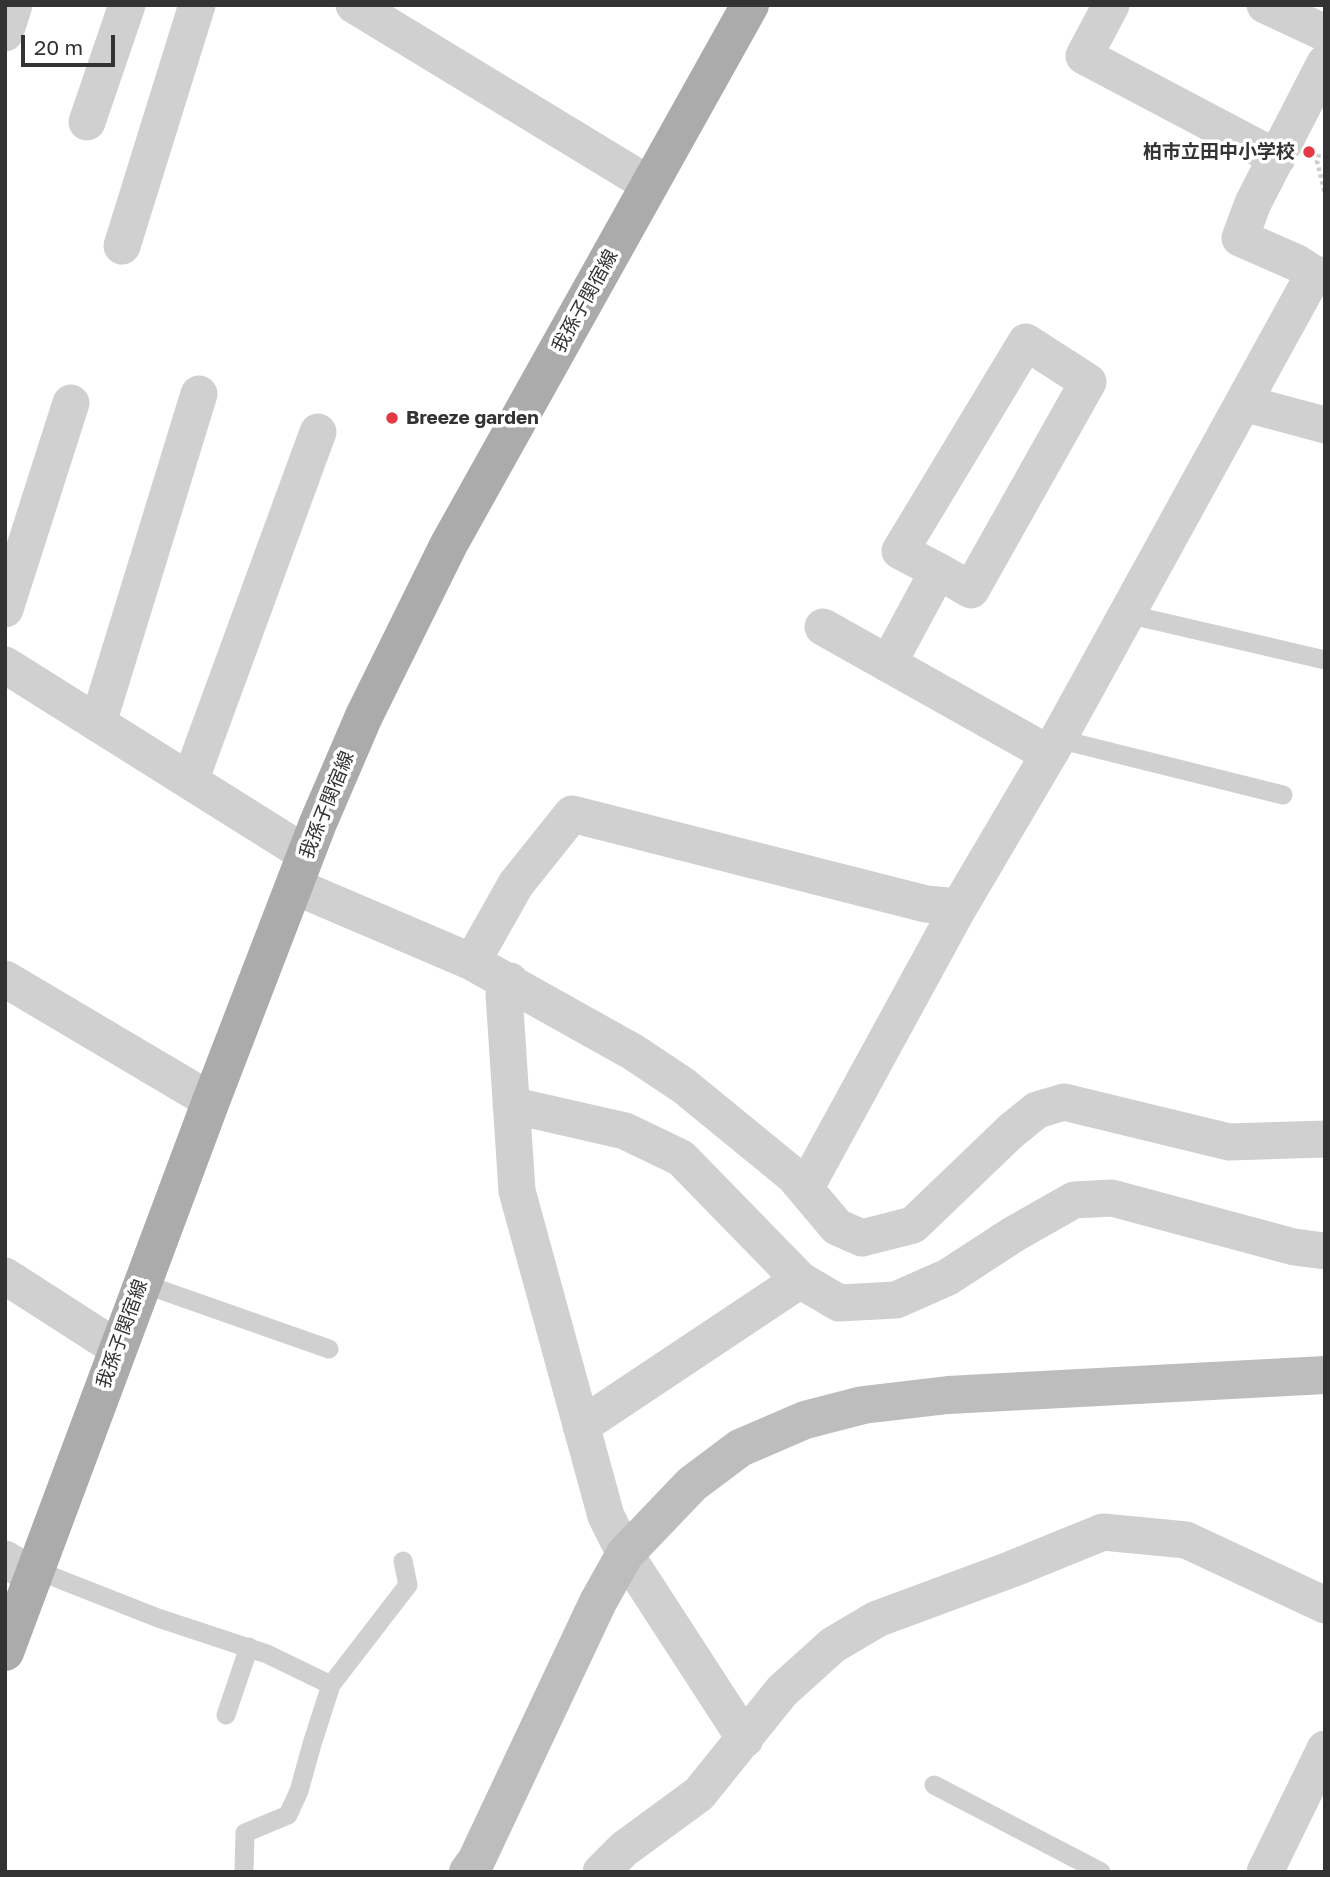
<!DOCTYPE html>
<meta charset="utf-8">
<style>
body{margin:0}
#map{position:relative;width:1330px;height:1877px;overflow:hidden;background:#fff;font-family:"Golos Text",sans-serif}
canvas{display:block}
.frame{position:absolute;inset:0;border:7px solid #333;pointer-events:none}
.scale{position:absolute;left:21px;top:35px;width:94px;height:32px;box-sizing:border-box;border:4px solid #333;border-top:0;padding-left:9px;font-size:21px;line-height:24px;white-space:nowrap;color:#333;-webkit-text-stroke:5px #fff;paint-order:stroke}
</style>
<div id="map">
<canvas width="1330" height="1877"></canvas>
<div class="frame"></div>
<div class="scale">20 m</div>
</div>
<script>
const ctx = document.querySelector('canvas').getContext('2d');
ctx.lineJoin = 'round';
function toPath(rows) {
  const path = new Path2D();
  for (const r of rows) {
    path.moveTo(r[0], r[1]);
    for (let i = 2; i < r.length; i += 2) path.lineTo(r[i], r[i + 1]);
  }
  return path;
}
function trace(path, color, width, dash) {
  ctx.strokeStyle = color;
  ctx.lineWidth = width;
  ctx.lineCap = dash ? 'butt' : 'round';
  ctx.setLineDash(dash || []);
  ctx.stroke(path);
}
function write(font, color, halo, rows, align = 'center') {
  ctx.font = font + ' "Golos Text","Noto Sans JP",sans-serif';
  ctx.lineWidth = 7;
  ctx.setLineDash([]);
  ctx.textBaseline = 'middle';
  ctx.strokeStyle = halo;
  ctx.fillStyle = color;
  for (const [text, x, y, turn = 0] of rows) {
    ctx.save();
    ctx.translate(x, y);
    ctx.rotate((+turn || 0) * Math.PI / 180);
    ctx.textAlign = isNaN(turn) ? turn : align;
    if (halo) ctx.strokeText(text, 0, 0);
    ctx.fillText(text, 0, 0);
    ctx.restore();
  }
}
trace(toPath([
 [1319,154,1317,161,1325,194]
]), '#cdcdcd', 4.5, [3.5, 3.5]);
trace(toPath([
 [1127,614,1325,660],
 [1058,739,1283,795],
 [141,1283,329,1349],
 [36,1570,158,1618,267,1654,331,1685],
 [226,1715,249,1647],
 [934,1785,1101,1872],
 [244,1872,245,1833,288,1815,299,1791,312,1744,331,1685,408,1585,403,1561]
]), '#d0d0d0', 19);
trace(toPath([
 [354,5,632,174,651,183],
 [1111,5,1084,56,1277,158],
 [1265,5,1325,33],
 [5,33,14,5],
 [1325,63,1253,203,1240,238,1297,263,1314,274,1325,276],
 [87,122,127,5],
 [122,246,197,5],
 [1243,403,1325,425],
 [5,609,71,403],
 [823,627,1049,754],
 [888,664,938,571,900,551,1026,342,1088,382,971,590,938,571],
 [5,665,306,854],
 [98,723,199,394],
 [190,781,318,432],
 [294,886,472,962,633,1052,684,1086,794,1176,837,1227,862,1238,913,1225,1011,1131,1037,1110,1064,1102,1229,1142,1325,1139],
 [472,962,516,884,572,814,926,904,959,907,1058,739,1314,274],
 [5,979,211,1101],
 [510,981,504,994,517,1191,606,1516,625,1554,745,1739],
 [511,1105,625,1131,681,1158,800,1280,839,1303,896,1300,948,1277,1014,1234,1074,1200,1112,1198,1294,1247,1325,1251],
 [805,1189,959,907],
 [5,1276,117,1348],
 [581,1426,800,1280],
 [5,1559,34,1577],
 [601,1872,624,1849,699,1794,782,1691,833,1645,877,1619,1012,1569,1103,1532,1186,1540,1325,1605],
 [1265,1872,1325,1749]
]), '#d0d0d0', 37);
trace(toPath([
 [468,1872,476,1861,598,1602,625,1554,692,1484,740,1448,805,1420,863,1405,948,1395,1325,1375]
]), '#bdbdbd', 38);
trace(toPath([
 [5,1652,211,1101,318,823,364,716,449,544,750,5]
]), '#ababab', 38);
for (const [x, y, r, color] of [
 [1309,152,7,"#e63946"],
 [392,418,7,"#e63946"]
]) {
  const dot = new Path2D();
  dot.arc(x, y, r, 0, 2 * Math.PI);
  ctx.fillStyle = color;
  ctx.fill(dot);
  trace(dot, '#fff', 2.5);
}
write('bold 19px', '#333', '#fff', [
 ["柏市立田中小学校",1295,152],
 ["Breeze garden",406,418,"left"]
], 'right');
write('19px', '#333', '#fff', [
 ["我孫子関宿線",585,301,-61],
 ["我孫子関宿線",327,805,-68],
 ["我孫子関宿線",122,1334,-70]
]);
</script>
